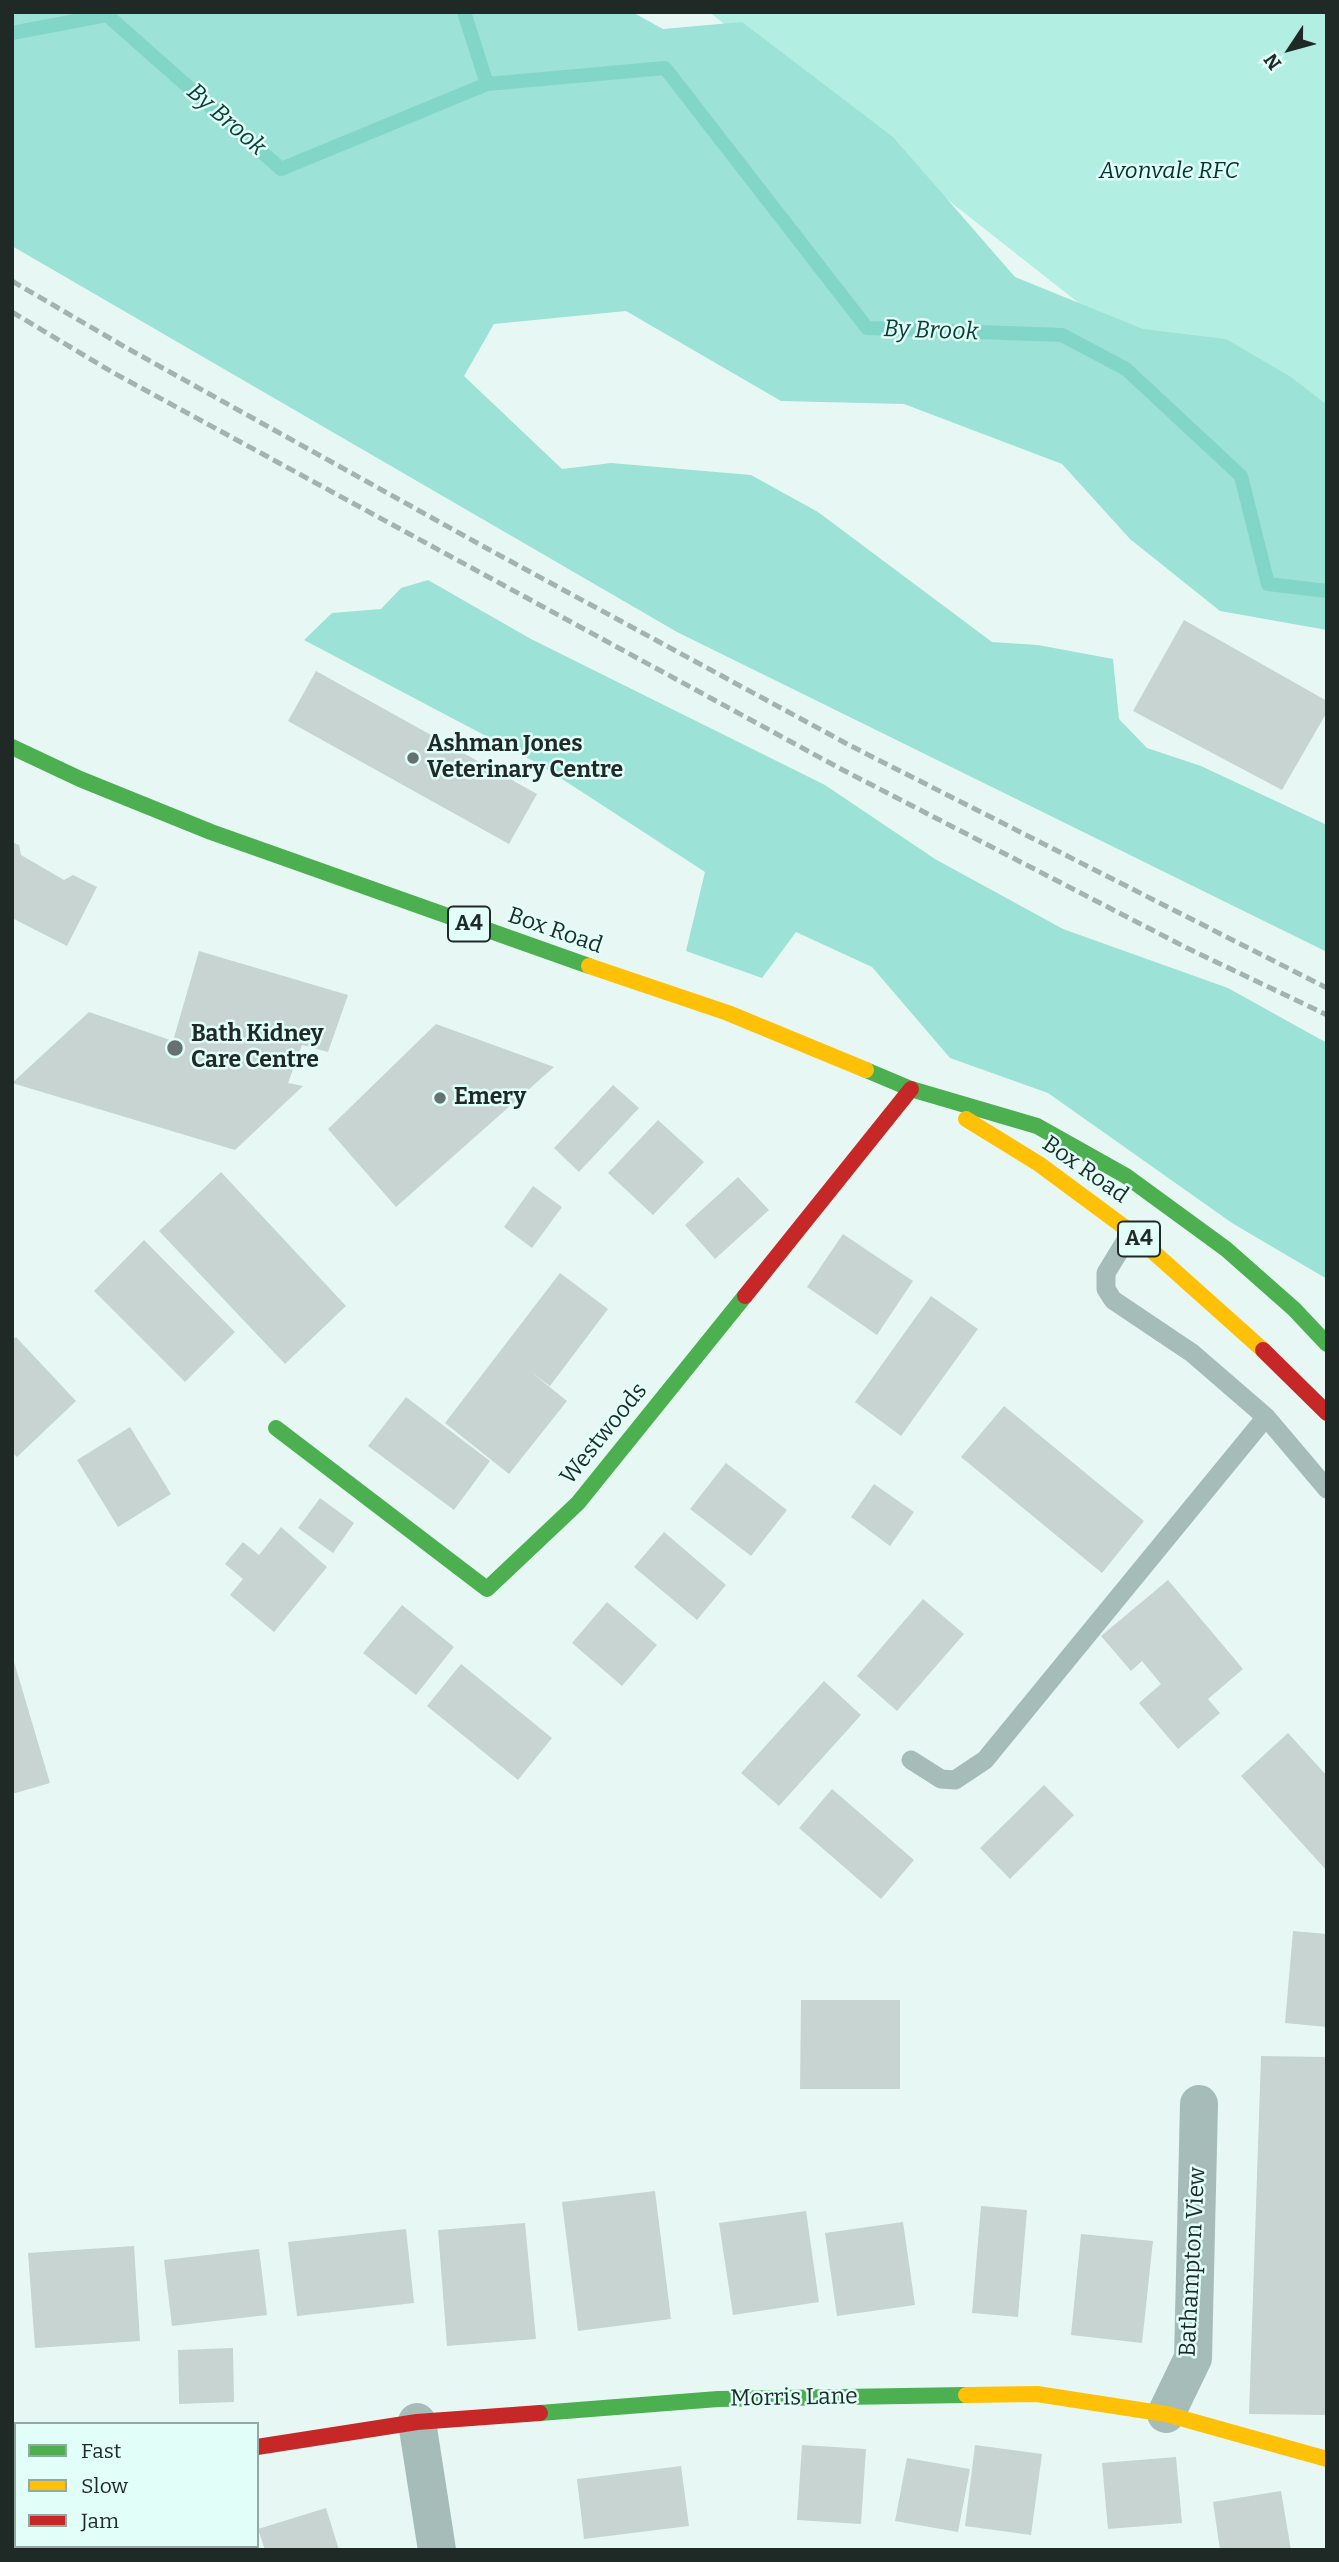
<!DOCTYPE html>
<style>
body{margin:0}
#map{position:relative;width:1339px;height:2562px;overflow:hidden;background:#e7f8f4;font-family:Bitter,serif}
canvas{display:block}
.frame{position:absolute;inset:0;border:14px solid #1f2a27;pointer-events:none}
.legend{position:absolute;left:14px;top:2422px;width:245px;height:126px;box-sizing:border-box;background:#e1fef8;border:2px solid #93a9a4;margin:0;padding:9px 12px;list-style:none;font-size:21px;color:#1f2a27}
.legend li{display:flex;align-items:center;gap:14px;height:35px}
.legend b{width:35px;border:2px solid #93a9a4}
.north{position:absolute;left:1255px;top:14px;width:70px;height:70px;-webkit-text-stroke:5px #e1fef8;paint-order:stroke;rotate:234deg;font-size:19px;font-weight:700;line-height:28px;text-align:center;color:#1f2a27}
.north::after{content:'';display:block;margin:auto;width:24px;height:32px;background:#1f2a27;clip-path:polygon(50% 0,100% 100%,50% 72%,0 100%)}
</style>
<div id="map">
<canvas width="1339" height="2562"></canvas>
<div class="frame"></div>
<ul class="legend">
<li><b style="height:9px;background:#4caf50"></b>Fast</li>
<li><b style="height:9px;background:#ffc107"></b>Slow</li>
<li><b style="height:9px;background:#c62828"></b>Jam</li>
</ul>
<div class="north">N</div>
</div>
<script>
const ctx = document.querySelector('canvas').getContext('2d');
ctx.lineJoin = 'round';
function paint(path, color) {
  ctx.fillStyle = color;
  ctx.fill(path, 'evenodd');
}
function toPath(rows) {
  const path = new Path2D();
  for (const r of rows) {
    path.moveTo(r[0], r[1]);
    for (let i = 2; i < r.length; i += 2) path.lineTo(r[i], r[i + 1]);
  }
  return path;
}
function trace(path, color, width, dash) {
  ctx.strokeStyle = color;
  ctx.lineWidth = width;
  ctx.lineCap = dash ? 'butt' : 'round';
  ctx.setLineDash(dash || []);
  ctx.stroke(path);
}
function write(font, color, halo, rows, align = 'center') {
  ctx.font = font + ' Bitter,serif';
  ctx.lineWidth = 5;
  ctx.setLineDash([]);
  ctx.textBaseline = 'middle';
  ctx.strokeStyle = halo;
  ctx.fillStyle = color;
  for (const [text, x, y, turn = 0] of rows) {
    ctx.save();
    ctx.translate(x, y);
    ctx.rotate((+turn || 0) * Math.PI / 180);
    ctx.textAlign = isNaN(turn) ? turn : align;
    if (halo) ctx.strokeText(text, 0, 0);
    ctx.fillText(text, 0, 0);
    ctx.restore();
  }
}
paint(toPath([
 [709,12,1327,12,1327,432,1127,341]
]), '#b3eee3');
paint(toPath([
 [12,12,632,12,663,29,742,22,893,137,1015,277,1143,329,1226,339,1291,377,1327,405,1327,630,1220,611,1130,539,1062,464,904,404,781,401,626,311,494,324,464,376,562,469,611,463,751,475,818,512,992,642,1038,645,1113,659,1119,719,1147,748,1201,766,1327,825,1327,952,677,632,12,246],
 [428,580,531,639,825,785,935,859,1063,929,1228,988,1327,1043,1327,1279,1232,1223,1048,1093,950,1058,872,967,796,932,762,978,686,951,705,872,539,764,304,640,332,613,381,609,401,588]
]), '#9de2d6');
trace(toPath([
 [464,12,487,84],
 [12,33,107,15,281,169,487,84,665,68,867,328,1062,335,1126,369,1241,476,1268,584,1327,591]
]), '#82d6c8', 14);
paint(toPath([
 [1184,620,1327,701,1327,712,1282,790,1133,711],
 [316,671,537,794,509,844,288,721],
 [12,842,19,845,21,855,64,880,73,875,97,887,67,946,12,918],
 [199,951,348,995,328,1052,302,1045,288,1083,303,1086,235,1150,12,1083,89,1012,173,1041],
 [436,1024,554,1067,396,1207,328,1129],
 [613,1085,639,1108,579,1172,554,1148],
 [658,1120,704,1162,653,1215,608,1173],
 [221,1172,346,1306,285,1364,159,1231],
 [738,1177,769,1210,715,1259,685,1225],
 [533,1186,562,1207,532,1248,504,1227],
 [843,1234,913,1281,877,1335,807,1287],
 [144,1240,235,1332,185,1382,94,1291],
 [560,1273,608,1309,550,1386,531,1372,567,1401,509,1474,445,1423],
 [931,1296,978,1329,901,1436,855,1402],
 [16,1337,76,1401,17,1457,12,1452,12,1340],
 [406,1397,490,1461,454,1510,368,1446],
 [1004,1406,1144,1521,1102,1573,961,1457],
 [130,1427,171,1494,118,1527,77,1460],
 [726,1463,787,1510,751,1556,690,1509],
 [874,1484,914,1512,890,1546,851,1517],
 [320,1498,354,1523,333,1553,298,1528],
 [281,1527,327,1567,274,1632,230,1595,243,1579,225,1564,243,1542,259,1555],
 [664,1532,726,1585,697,1620,634,1567],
 [1168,1580,1243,1669,1208,1699,1220,1713,1178,1749,1139,1703,1161,1684,1142,1661,1131,1671,1101,1636],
 [923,1599,964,1634,897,1711,857,1676],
 [607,1602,657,1645,622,1686,572,1643],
 [402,1605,454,1647,416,1695,363,1653],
 [12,1655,50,1783,12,1794],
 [461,1664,552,1738,518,1780,427,1706],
 [824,1681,861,1715,779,1806,741,1773],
 [1288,1733,1327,1776,1327,1871,1241,1776],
 [1044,1785,1074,1815,1010,1879,980,1848],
 [832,1789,914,1860,881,1899,799,1828],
 [1293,1931,1327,1934,1327,2027,1285,2023],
 [801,2000,900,2000,900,2089,800,2089],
 [1261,2056,1327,2057,1327,2415,1249,2414],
 [655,2191,671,2319,578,2331,562,2202],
 [981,2206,1027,2210,1018,2317,972,2313],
 [806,2211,819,2302,733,2315,719,2223],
 [903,2222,915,2305,837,2316,825,2233],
 [525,2223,536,2339,447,2346,438,2230],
 [406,2229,414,2303,297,2316,288,2242],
 [1081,2234,1153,2241,1142,2343,1071,2335],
 [134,2246,140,2341,35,2348,28,2253],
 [259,2249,267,2315,172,2326,164,2260],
 [233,2348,234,2402,179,2404,178,2350],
 [802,2445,866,2449,861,2524,797,2520],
 [975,2445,1042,2454,1031,2535,965,2526],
 [1176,2457,1182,2523,1108,2529,1102,2463],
 [907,2458,970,2469,958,2532,895,2521],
 [681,2466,689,2526,584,2539,577,2479],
 [1281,2491,1291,2550,1220,2550,1213,2502],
 [326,2508,339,2550,265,2550,258,2529],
 [101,2546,221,2546,220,2550,100,2550]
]), '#c7d4d1');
trace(toPath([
 [1131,1232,1106,1273,1106,1289,1113,1300,1192,1353,1266,1417,1327,1489],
 [911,1760,941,1779,955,1780,985,1760,1266,1417]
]), '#a6bcb8', 19);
trace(toPath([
 [1166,2414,1193,2358,1199,2104],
 [417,2422,437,2550],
 [12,2480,16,2480]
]), '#a6bcb8', 38);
trace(toPath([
 [12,747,80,779,211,832,589,966],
 [866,1070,911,1089,1037,1126,1126,1176,1226,1249,1294,1309,1327,1344],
 [276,1428,487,1589,578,1503,745,1296],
 [540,2413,718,2399,966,2395]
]), '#4caf50', 16);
trace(toPath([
 [589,966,728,1013,866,1070],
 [966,1119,1039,1164,1131,1232,1263,1350],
 [966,2395,1037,2394,1166,2414,1327,2459]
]), '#ffc107', 16);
trace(toPath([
 [745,1296,911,1089],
 [1263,1350,1327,1413],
 [257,2447,417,2422,540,2413]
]), '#c62828', 16);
trace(toPath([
 [12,281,125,347,488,549,851,746,1327,988],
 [12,312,112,372,841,769,1187,948,1327,1015]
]), '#a3b4b0', 5, [10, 5]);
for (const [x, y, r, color] of [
 [413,758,7,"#65726f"],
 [175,1048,9,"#65726f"],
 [440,1098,7,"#65726f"]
]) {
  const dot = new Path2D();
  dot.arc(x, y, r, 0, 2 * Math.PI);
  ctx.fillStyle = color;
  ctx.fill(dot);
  trace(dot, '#e1fef8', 2.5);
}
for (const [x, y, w] of [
 [469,924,42],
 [1139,1239,42]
]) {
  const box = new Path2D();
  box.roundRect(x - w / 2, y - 17.5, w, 35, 5);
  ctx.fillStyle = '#e1fef8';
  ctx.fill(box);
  trace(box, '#1f2a27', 2);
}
write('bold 21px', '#1f2a27', null, [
 ["A4",469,924],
 ["A4",1139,1239]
]);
write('italic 23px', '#00342d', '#e1fef8', [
 ["Avonvale RFC",1169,172]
]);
write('bold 23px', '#1f2a27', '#e1fef8', [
 ["Ashman Jones",427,745],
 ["Veterinary Centre",427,771],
 ["Bath Kidney",191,1035],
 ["Care Centre",191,1061],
 ["Emery",454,1098]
], 'left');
write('23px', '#1f2a27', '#e1fef8', [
 ["Box Road",555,931,19],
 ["Box Road",1085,1170,35],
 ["Westwoods",604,1434,-51],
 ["Bathampton View",1193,2262,-87],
 ["Morris Lane",794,2398,-1]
]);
write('italic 24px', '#0a3f37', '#e1fef8', [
 ["By Brook",226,120,41],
 ["By Brook",931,331,2]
]);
</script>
